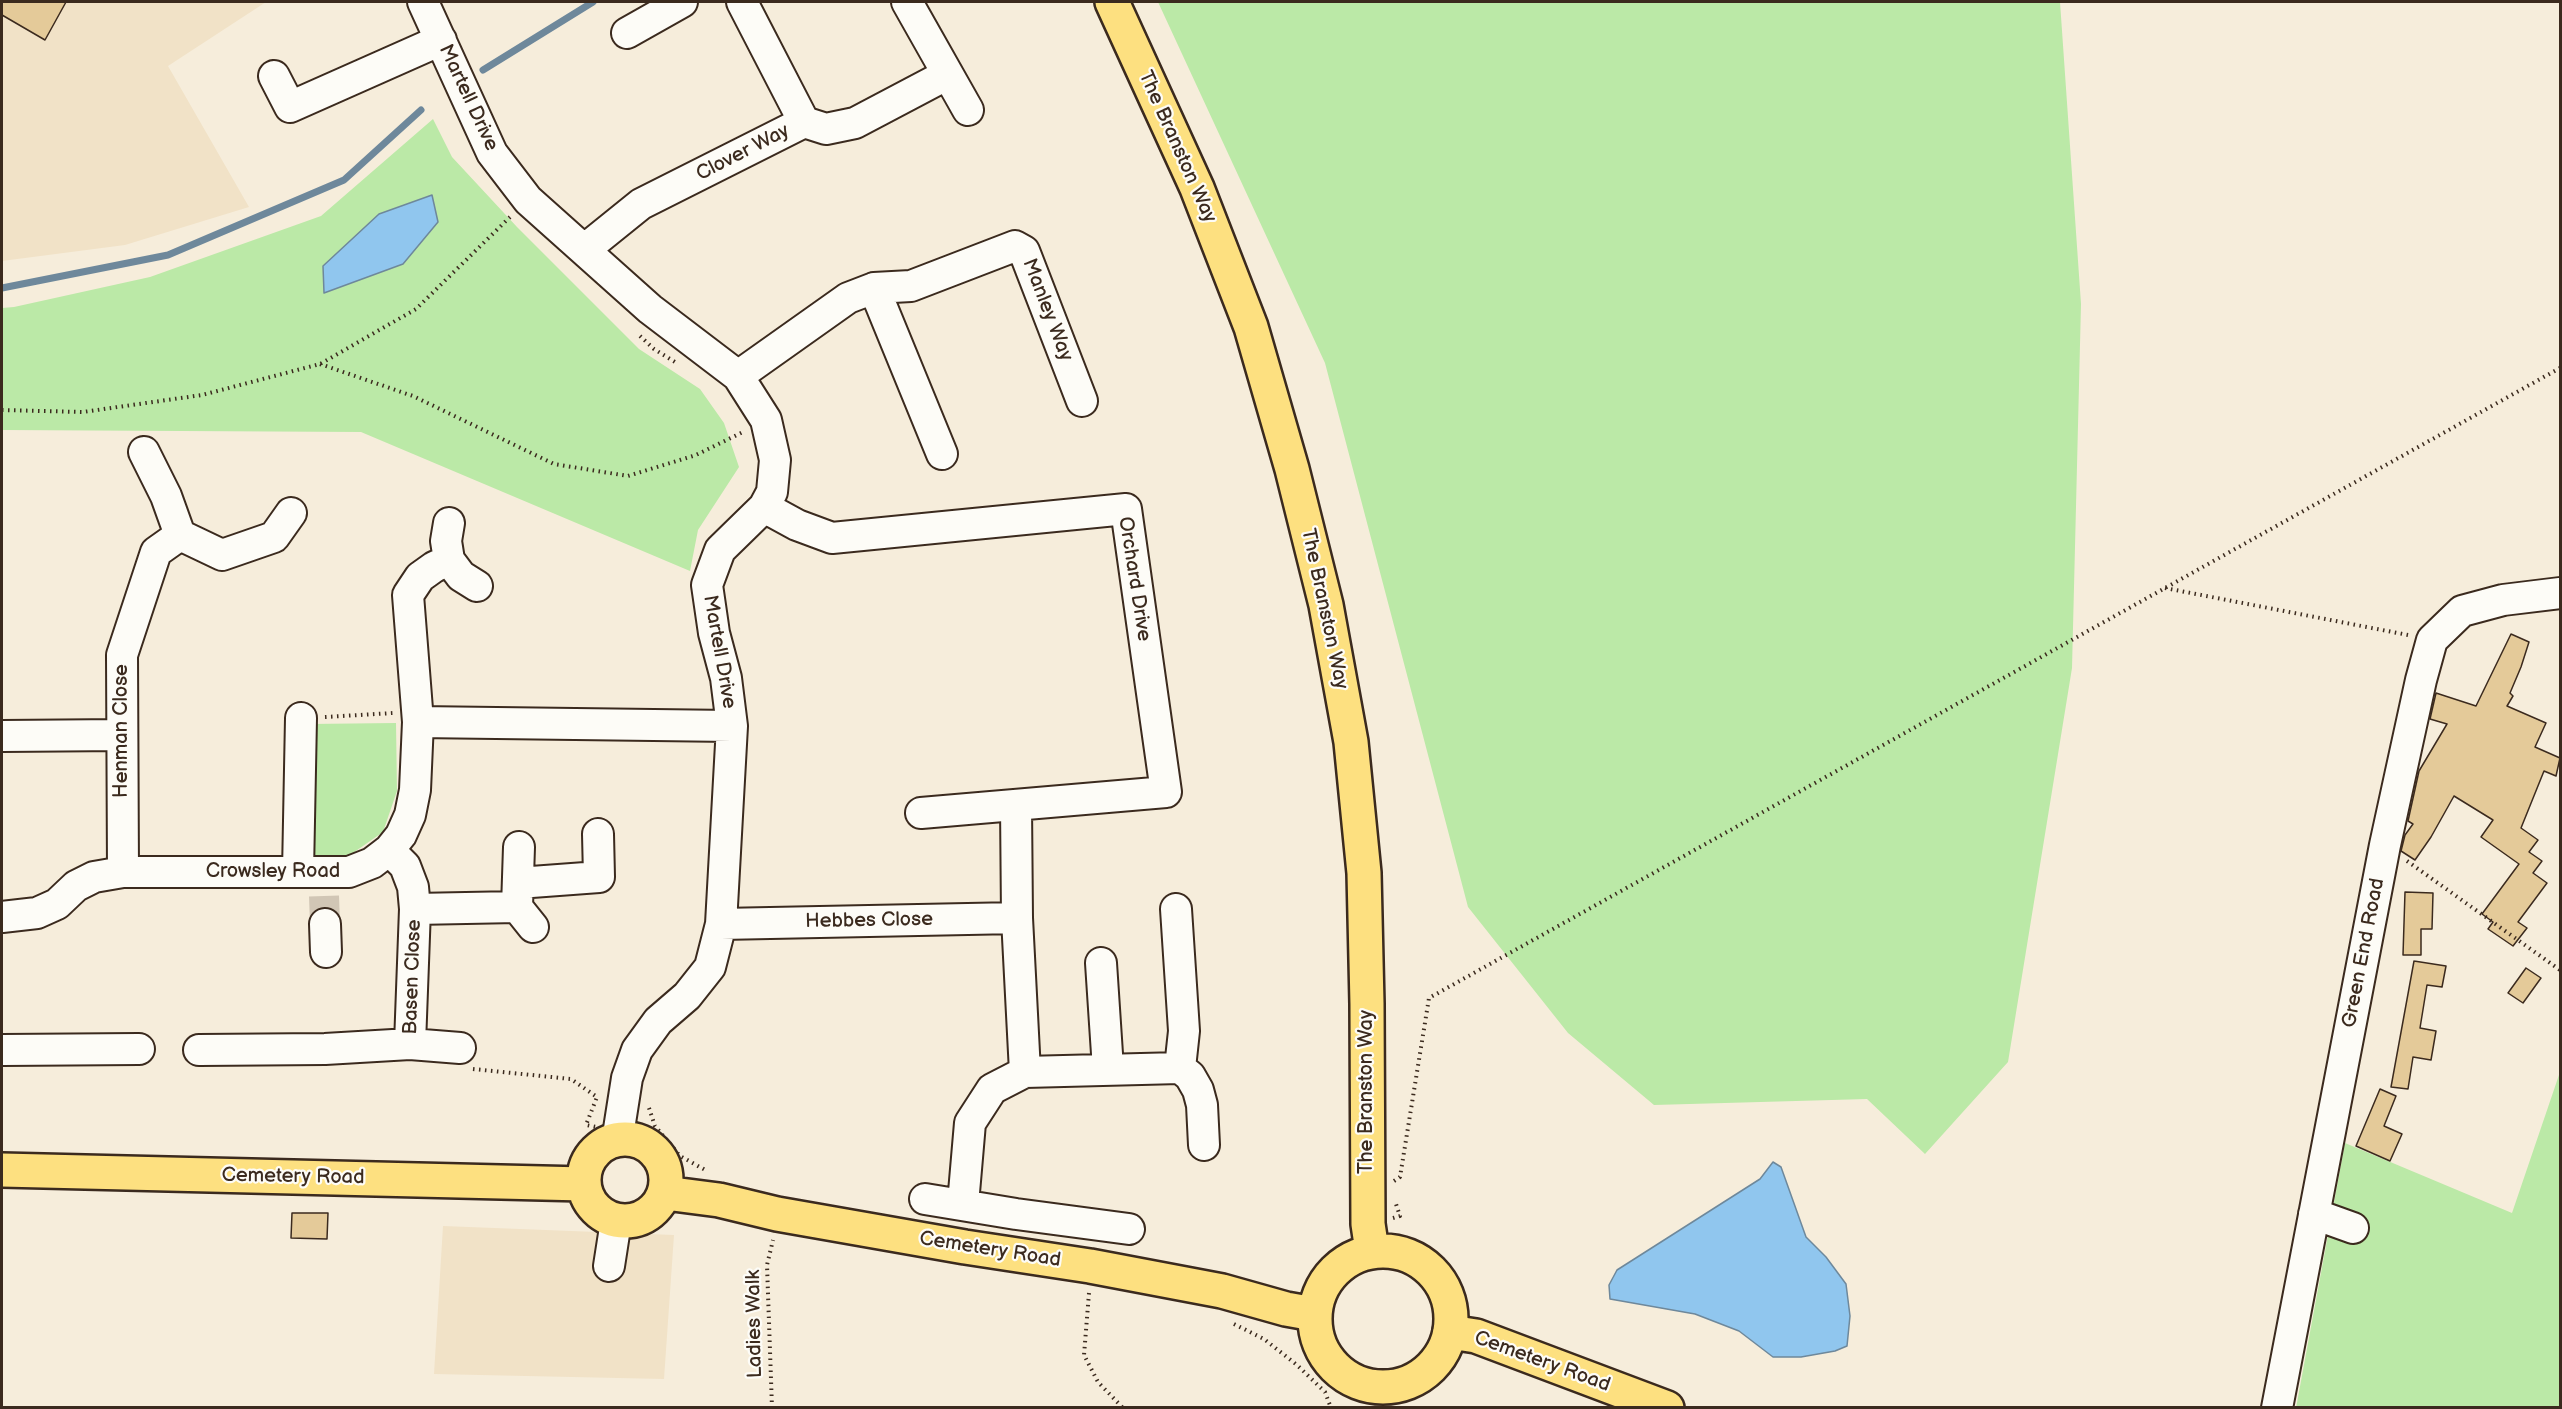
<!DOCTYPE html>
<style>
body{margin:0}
#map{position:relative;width:2562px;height:1409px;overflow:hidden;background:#f6eddb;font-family:"Balsamiq Sans",sans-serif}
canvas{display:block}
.frame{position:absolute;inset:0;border:3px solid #3b2a1e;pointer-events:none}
</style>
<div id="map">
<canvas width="2562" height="1409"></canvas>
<div class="frame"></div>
</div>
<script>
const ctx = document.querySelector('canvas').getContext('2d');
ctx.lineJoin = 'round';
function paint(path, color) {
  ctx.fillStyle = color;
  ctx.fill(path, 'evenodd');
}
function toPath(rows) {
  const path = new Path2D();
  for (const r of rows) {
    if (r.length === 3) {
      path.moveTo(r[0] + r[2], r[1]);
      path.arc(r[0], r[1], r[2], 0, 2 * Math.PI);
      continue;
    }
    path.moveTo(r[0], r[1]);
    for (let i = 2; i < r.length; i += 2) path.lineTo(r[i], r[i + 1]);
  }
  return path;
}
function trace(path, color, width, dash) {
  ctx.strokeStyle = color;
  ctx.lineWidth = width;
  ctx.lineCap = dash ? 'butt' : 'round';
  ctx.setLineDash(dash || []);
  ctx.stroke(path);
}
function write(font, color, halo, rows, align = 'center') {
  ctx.font = font + ' "Balsamiq Sans",sans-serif';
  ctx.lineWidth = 4.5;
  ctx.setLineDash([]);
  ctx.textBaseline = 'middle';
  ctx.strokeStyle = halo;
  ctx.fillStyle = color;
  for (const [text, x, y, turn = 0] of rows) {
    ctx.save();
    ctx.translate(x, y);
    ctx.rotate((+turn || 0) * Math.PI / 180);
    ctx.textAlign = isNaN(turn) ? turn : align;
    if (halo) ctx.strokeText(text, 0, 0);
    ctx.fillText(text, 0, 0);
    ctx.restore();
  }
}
paint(toPath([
 [2,2,266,2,168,66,249,207,125,245,2,261],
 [443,1226,674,1235,664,1379,434,1374]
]), '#f1e2c7');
paint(toPath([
 [1158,2,2060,2,2081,304,2072,668,2008,1062,1925,1154,1867,1099,1654,1105,1568,1033,1468,907,1325,363],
 [433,119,452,157,517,227,639,349,700,389,724,423,739,467,698,530,690,571,361,432,2,430,2,308,14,307,150,277,321,216],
 [396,723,397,791,383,832,350,855,310,856,309,724],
 [2560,1072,2560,1407,2296,1408,2345,1143,2512,1213]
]), '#bbe9a7');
const water = toPath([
 [432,195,438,222,403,264,324,293,323,266,379,214,432,195],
 [1773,1162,1781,1167,1806,1237,1826,1257,1846,1284,1850,1316,1847,1346,1835,1351,1801,1357,1773,1357,1739,1331,1695,1314,1610,1299,1609,1285,1617,1270,1760,1179,1773,1162]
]);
paint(water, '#90c6ee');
trace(water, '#6e889b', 1.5);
trace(toPath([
 [483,70,593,2],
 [2,288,168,255,344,180,421,110]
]), '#6e889b', 7);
const building = toPath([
 [2,2,66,2,45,40,2,15,2,2],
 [2511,634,2529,642,2521,667,2510,693,2513,696,2507,706,2546,723,2535,747,2560,758,2556,776,2544,771,2521,828,2538,840,2529,852,2542,861,2533,873,2547,883,2518,922,2527,928,2513,946,2488,929,2493,922,2482,914,2519,864,2481,837,2493,820,2454,796,2431,837,2415,860,2401,851,2405,835,2413,824,2408,821,2419,771,2447,724,2430,719,2436,693,2476,706,2511,634],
 [2405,892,2433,893,2432,929,2421,929,2421,955,2403,955,2405,892],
 [2414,961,2446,966,2442,987,2427,985,2420,1028,2436,1031,2431,1060,2413,1057,2408,1089,2391,1087,2414,961],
 [2526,968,2541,978,2523,1003,2508,993,2526,968],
 [2380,1089,2396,1096,2384,1126,2402,1134,2390,1161,2356,1146,2380,1089],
 [292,1213,328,1213,327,1239,291,1238,292,1213]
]);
paint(building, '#e4ca99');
trace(building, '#3b2a1e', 1.5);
trace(toPath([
 [324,896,325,924]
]), '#d1c6b5', 30, [30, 15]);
const minor = toPath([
 [423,2,492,153,528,200,650,309,738,376,766,420,775,460,772,492,764,507,720,550,707,585,714,633,726,678,732,726,721,924,710,967,687,996,658,1021,637,1050,627,1078,619,1129,620,1139],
 [742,2,804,122],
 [907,2,968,110],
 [627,33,682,2],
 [274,76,290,107,441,40],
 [584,250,641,204,804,122,826,129,855,123,946,75],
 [874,288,942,454],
 [738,376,848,298,874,288,911,286,1015,246,1024,251,1082,401],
 [144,452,166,496,180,535,222,555,274,537,291,513],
 [764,507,797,525,832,538,1126,509,1166,792,921,813],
 [449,523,446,541,449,560,461,576,477,586],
 [418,722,732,726],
 [2,736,122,735],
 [1016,805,1017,918,1025,1072],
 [389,850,405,866,413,887,415,909,410,1044,460,1048],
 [123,872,122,655,156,552,180,535],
 [298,872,301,718],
 [518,883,599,877,598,834],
 [517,907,533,927],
 [415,909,517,907,519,847],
 [1176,909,1184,1031,1180,1068],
 [2,917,37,913,57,904,76,886,94,877,123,872,349,872,372,863,389,850,401,835,410,815,415,790,418,722,408,595,420,577,434,567,449,560],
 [325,924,326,952],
 [721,924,1017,918],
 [1101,963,1108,1069],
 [2,1050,139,1049],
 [199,1050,325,1049,410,1044],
 [925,1199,1016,1214,1129,1229],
 [963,1204,970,1123,992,1089,1025,1072,1180,1068,1190,1076,1198,1090,1202,1105,1204,1145],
 [2314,1214,2353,1228],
 [609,1266,616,1221],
 [2277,1408,2385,845,2421,680,2432,640,2462,611,2503,600,2560,593]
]);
const major = toPath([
 [625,1180,41],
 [2,1170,584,1184],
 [665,1193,719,1200,777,1214,965,1247,1090,1266,1222,1291,1286,1309,1314,1314],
 [1450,1332,1476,1336,1667,1408]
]);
const highway = toPath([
 [1112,2,1197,188,1251,327,1292,469,1326,605,1351,742,1364,873,1367,1004,1368,1224,1372,1251],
 [1383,1319,68]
]);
trace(minor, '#3b2a1e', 34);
trace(major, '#3b2a1e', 38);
trace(highway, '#3b2a1e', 38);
trace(toPath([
 [640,336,654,349,675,362],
 [320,364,413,396,554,464,628,476,696,455,743,432],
 [2,410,83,412,202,395,320,364,416,309,510,217],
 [2165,588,2408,635],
 [325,717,393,713],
 [2407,861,2560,970],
 [473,1069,571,1079,597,1097,586,1125,596,1127],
 [649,1108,655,1126,680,1156,707,1171],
 [1394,1181,1400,1177,1429,998,2560,368],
 [1393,1218,1400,1216,1396,1204],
 [1089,1293,1084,1355,1098,1382,1123,1408],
 [1234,1324,1264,1339,1297,1365,1325,1392,1331,1408],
 [772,1408,767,1265,773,1240]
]), '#3b2a1e', 4, [1.5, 4.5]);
trace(minor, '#fdfcf7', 30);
trace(major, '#fde080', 33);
trace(highway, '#fde080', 33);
write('20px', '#3b2a1e', '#fdfcf7', [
 ["Martell Drive",468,98,65],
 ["The Branston Way",1177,147,66],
 ["Clover Way",743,153,-27],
 ["Manley Way",1047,310,69],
 ["Orchard Drive",1134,579,81],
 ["The Branston Way",1324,609,78],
 ["Martell Drive",719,652,80],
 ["Henman Close",122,731,-90],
 ["Crowsley Road",273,872],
 ["Hebbes Close",869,921,-1],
 ["Green End Road",2364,953,-79],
 ["Basen Close",413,977,-88],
 ["The Branston Way",1367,1092,-90],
 ["Cemetery Road",293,1177,1],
 ["Cemetery Road",990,1250,9],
 ["Ladies Walk",755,1324,-91],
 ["Cemetery Road",1542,1362,20]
]);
</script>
